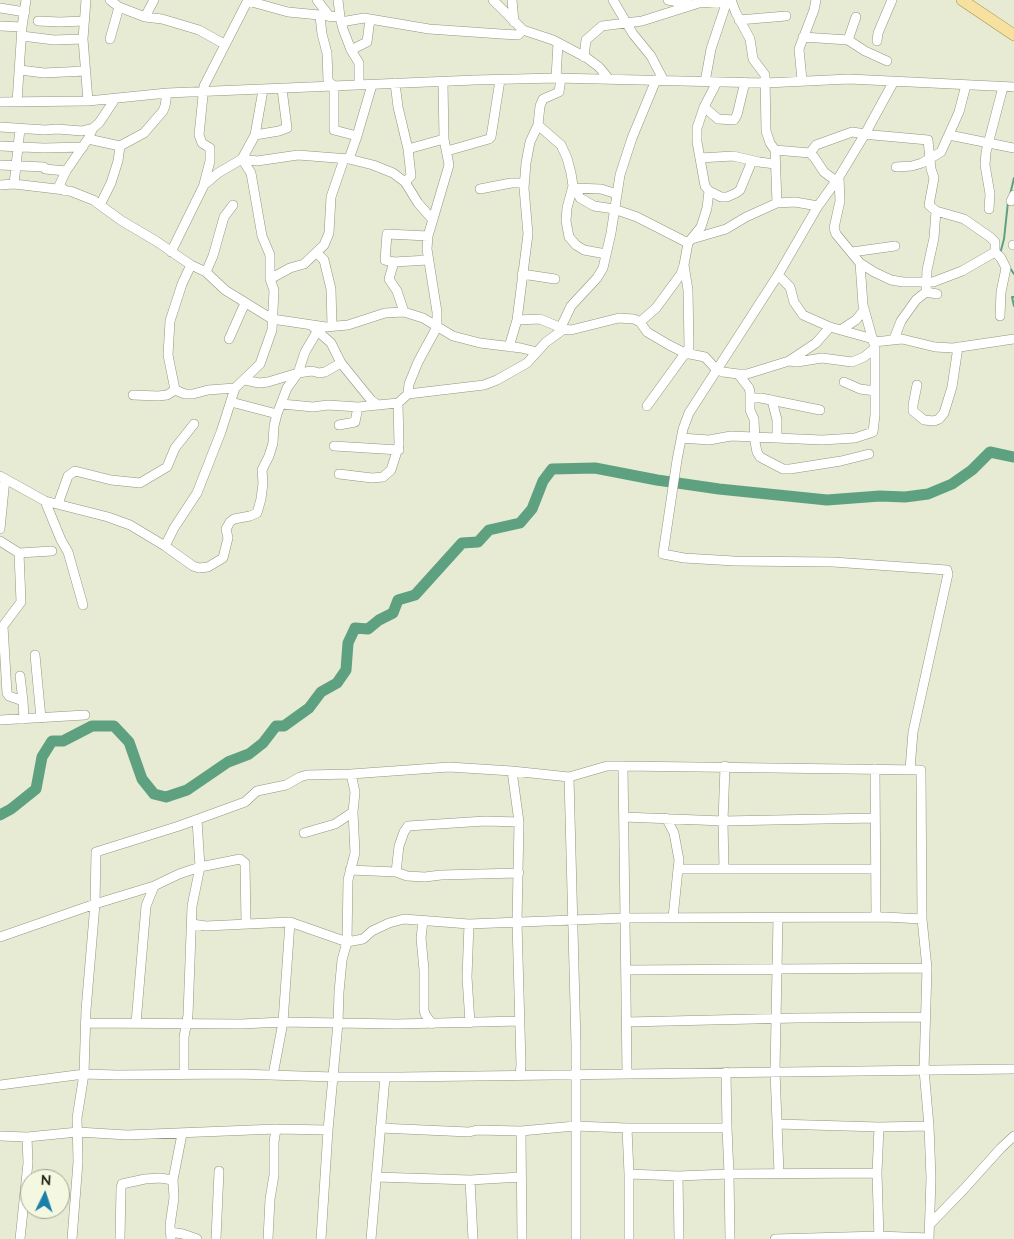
<!DOCTYPE html>
<style>
body{margin:0}
#map{position:relative;width:1014px;height:1239px;overflow:hidden;background:#e7ebd3;font-family:Mulish,sans-serif}
canvas{display:block}
.north{position:absolute;left:20px;top:1169px;width:50px;height:50px;box-sizing:border-box;background:#f5f8e0;border:1px solid #9fa290;border-radius:50%;rotate:4deg;font-size:14px;font-weight:700;line-height:20px;text-align:center;color:#1f2017}
.north::after{content:'';display:block;margin:auto;width:18px;height:22px;background:#1c7faa;clip-path:polygon(50% 0,100% 100%,50% 72%,0 100%)}
</style>
<div id="map">
<canvas width="1014" height="1239"></canvas>
<div class="north">N</div>
</div>
<script>
const ctx = document.querySelector('canvas').getContext('2d');
ctx.lineJoin = 'round';
function toPath(rows) {
  const path = new Path2D();
  for (const r of rows) {
    path.moveTo(r[0], r[1]);
    for (let i = 2; i < r.length; i += 2) path.lineTo(r[i], r[i + 1]);
  }
  return path;
}
function trace(path, color, width, dash) {
  ctx.strokeStyle = color;
  ctx.lineWidth = width;
  ctx.lineCap = dash ? 'butt' : 'round';
  ctx.setLineDash(dash || []);
  ctx.stroke(path);
}
trace(toPath([
 [1010,195,1014,178],
 [1000,254,1004,239,1008,202],
 [1010,268,1014,274],
 [1014,297,1012,297,1014,306]
]), '#5da180', 2);
trace(toPath([
 [0,815,11,809,36,789,42,757,52,741,63,741,92,726,114,726,129,742,142,779,154,794,166,797,187,790,228,762,249,754,263,743,276,726,284,726,309,708,321,692,337,683,346,670,348,643,355,628,368,629,379,620,393,613,398,600,415,595,462,543,478,542,489,530,520,523,532,509,543,481,552,469,595,468,657,480,719,489,827,500,880,496,905,497,928,494,952,484,972,470,990,452,1014,457]
]), '#5da180', 11);
const minor = toPath([
 [86,0,83,39,88,101],
 [110,0,119,7,145,17,162,19,199,30,224,44],
 [317,0,330,17],
 [338,0,340,17,343,29,351,50,359,63,359,85],
 [493,0,523,30,553,40,587,58,599,67,608,78],
 [512,0,514,22],
 [613,0,633,34,651,56,664,81],
 [668,0,693,5],
 [731,0,736,13,750,39,753,59,765,75,766,131,770,143,775,150,777,203],
 [248,1,288,12,340,17],
 [0,8,25,12],
 [320,16,322,34,327,53,328,81,334,86,334,130,357,136],
 [145,17,154,0],
 [739,20,786,16],
 [38,21,60,22,84,21],
 [341,22,364,18,429,29,501,34,518,35,523,30],
 [0,26,22,27],
 [22,36,54,40,83,39],
 [803,37,848,40,865,51,887,61],
 [110,39,119,7],
 [848,40,856,17],
 [877,41,878,33,892,0],
 [351,50,367,42,370,19],
 [584,57,586,40,602,26,642,21,699,3,731,1],
 [20,70,44,73,86,71],
 [556,78,558,43],
 [802,80,799,49,814,10,816,0],
 [894,81,865,134,839,177,818,206,778,275,689,413,683,429,677,460,663,554,684,558,734,561,833,562,947,570,948,574,913,732,910,769],
 [705,82,711,49,727,1],
 [717,82,704,107,697,128,697,142,705,186,709,191,721,197,727,197,736,193,740,190,752,161],
 [395,83,398,107,408,149,411,176,405,182],
 [0,102,88,101,167,93,475,80,556,78,766,83,849,79,1014,87],
 [17,102,22,27,26,0],
 [704,107,718,119,734,120,737,115,745,82],
 [538,125,561,145,567,158,571,173,573,186,567,208,566,221,569,237,576,245,584,250,606,254],
 [0,127,45,130,57,129,82,131,93,128],
 [255,135,279,131,287,128,282,89],
 [949,135,1014,148],
 [88,139,120,146,144,133,163,111,165,106,167,93],
 [0,146,44,148,83,147],
 [408,149,444,139],
 [775,150,810,153,814,157,824,172,836,181],
 [447,151,489,139,491,137,500,80],
 [810,153,816,145,852,132,873,135,928,140,931,169,934,178,929,205,936,211,964,219,990,237,995,242,995,252,1001,258,1006,268,1001,292,1000,316],
 [700,158,733,156,759,162,775,164],
 [242,159,255,135,263,90],
 [349,159,357,136,372,85],
 [0,165,44,167],
 [896,167,912,166,922,163,941,152,959,112,966,85],
 [45,169,66,171],
 [839,177,840,201,834,228,836,234,860,263,874,272,891,280,903,282,933,282,962,271,995,252],
 [14,184,20,129],
 [204,184,210,161,210,148,202,143,199,135,204,86,248,0],
 [0,185,14,184,65,190],
 [59,186,66,171,88,139,93,128,99,123,115,99],
 [573,186,575,188,601,189,617,194],
 [61,187,65,191,70,191,93,200,122,221,156,241,191,265,206,272,225,290,272,319,326,327,348,325,385,313,404,312,423,318,453,336,480,343,521,348,537,352],
 [575,188,580,198,594,206,614,209,637,217,688,243],
 [480,189,511,183,524,183],
 [1011,201,1014,195],
 [100,205,111,183,118,161,120,146],
 [989,209,990,194,985,165,986,152,1003,87],
 [692,239,726,229,746,217,777,203,795,202,818,206],
 [1013,245,1014,245],
 [171,252,204,185,218,173,242,159,257,161,298,155,349,159,373,165,393,173,405,182,418,203,433,220],
 [852,252,895,246],
 [317,253,324,260,331,289,332,326],
 [394,262,385,260,387,234,428,236],
 [191,265,182,284,170,321,168,355,175,390,185,394,193,394,208,390,235,388],
 [206,272,213,256,224,217,233,205],
 [522,274,555,279],
 [778,275,790,287,794,302,803,315,830,327,873,339],
 [270,279,290,268,304,264,324,245,329,233,331,197,344,159],
 [926,292,937,294],
 [404,312,397,291,389,279,394,262,428,260],
 [517,320,540,319,564,329,571,330,619,318,634,319,640,322,647,332,669,345,685,353,705,357,716,369,723,372,738,374,749,388,750,392,750,410,754,419,755,442,757,452,760,457,783,469,790,469,841,461,869,454],
 [640,322,656,308,681,274,684,265,688,243,701,227,707,208,709,191],
 [313,327,331,343,341,363,371,400,378,405],
 [561,327,571,306,597,278,603,268,611,233,620,175,632,138,656,80],
 [842,329,856,320,864,310],
 [229,339,245,303],
 [894,339,901,321,916,300,926,292,927,270,934,238,936,211],
 [874,342,902,339,935,347,953,348,1014,339],
 [509,347,517,320,528,234,524,188,526,163,530,142,538,125,540,106,543,99,559,92,561,78],
 [789,361,797,362,822,358,852,362,864,357,875,348],
 [738,374,747,374,789,361,816,343,830,327],
 [245,380,259,383,268,382,298,373,312,371,319,373,325,372,341,363],
 [844,382,860,389,875,391],
 [917,385,913,405,913,411,924,420,934,421,939,419,944,413,952,387,958,347],
 [408,394,409,384,418,362,437,327,437,312,427,249,428,236,449,165,444,139,443,82],
 [133,395,158,396,167,395,175,390],
 [750,398,761,398,820,410],
 [772,400,777,420,777,438],
 [231,402,277,414],
 [282,404,313,407,328,405,358,407,398,403,408,394,484,385,497,380,527,363,546,342,564,329],
 [647,406,689,348,688,290,684,265],
 [339,425,355,422,358,407],
 [681,438,709,440,731,436,822,440,855,438,873,432,875,415,875,348,863,305,860,263],
 [334,446,399,450],
 [339,474,372,478,383,477,391,470,399,445,398,403],
 [0,476,45,501,108,517,130,525,165,546,193,566,199,568,208,567,223,558,228,538,226,529,230,522,234,519,250,516,257,513,261,499,263,483,262,470,269,456,273,443,274,426,277,414,287,388,298,373,305,352,318,330],
 [45,501,61,540,68,552,83,605],
 [58,504,68,476,75,471,111,480,140,483,167,467,175,448,194,424],
 [0,529,5,479],
 [0,541,19,553,52,551],
 [165,546,174,528,197,493,221,432,235,388,260,364,272,330,274,290,270,279,270,255,262,236,251,173,242,159],
 [19,553,21,602,3,626,7,693,9,696,23,701,24,719],
 [35,655,41,718],
 [20,676,23,701],
 [0,720,85,715],
 [623,766,627,1073],
 [875,769,876,917],
 [512,771,519,822,517,922,521,1065,520,1075],
 [569,777,576,1044,576,1239],
 [624,817,723,821,875,818],
 [666,818,674,833,679,860,678,869],
 [304,833,335,824,353,812],
 [724,869,723,821,725,766],
 [350,870,396,872,407,876,425,877,441,875,519,873],
 [396,872,399,846,404,832,408,826,485,821,519,822],
 [673,918,678,869,875,869],
 [778,918,775,1071,779,1174],
 [423,921,421,938,424,970,424,1010,425,1014,432,1024],
 [192,924,206,926,290,922,347,942,363,939,372,931,389,923,404,919,469,924,625,918,885,917,922,919],
 [469,924,467,977,470,1023],
 [0,937,95,904,154,886],
 [626,970,927,968],
 [627,1022,796,1018,925,1017],
 [85,1023,241,1024,283,1022,338,1023,339,992,342,960,347,942,348,880,355,853,353,812,355,792,351,774],
 [136,1023,146,906,154,886,179,874,200,867,240,859,245,863,246,923],
 [184,1073,184,1037,188,1015,192,906,200,867,197,820],
 [273,1075,283,1022,290,922],
 [0,1085,84,1074,117,1075,237,1074,334,1077,400,1077,1014,1069],
 [777,1124,879,1127,929,1126],
 [879,1127,877,1173,879,1239],
 [380,1128,469,1132,477,1130,521,1131,575,1126,627,1128,629,1174,629,1239],
 [627,1128,727,1128],
 [521,1131,522,1239],
 [0,1136,27,1137,78,1132,127,1135,276,1129,328,1130],
 [629,1174,678,1176,729,1174,727,1128,726,1072],
 [678,1176,679,1239],
 [376,1177,470,1180,521,1177],
 [470,1180,473,1239],
 [931,1223,964,1189,1001,1148,1014,1136],
 [170,1232,183,1234,197,1239],
 [20,1239,28,1163,27,1137],
 [72,1239,78,1162,77,1118,84,1074,86,1010,95,904,96,852,179,826,245,802,257,791,286,785,300,777,307,775,351,774,449,767,512,771,569,777,607,766,623,766,921,770,922,919,927,968,924,1070,929,1126,931,1178,929,1239],
 [120,1239,121,1188,122,1184,145,1179,160,1178,173,1180],
 [171,1239,170,1225,174,1198,173,1180,182,1134],
 [216,1239,219,1171],
 [268,1239,270,1199,274,1175,274,1142,276,1129],
 [321,1239,328,1130,338,1023,397,1024,520,1021],
 [371,1239,385,1077],
 [730,1239,729,1174,877,1173],
 [775,1239,879,1236,929,1238]
]);
const major = toPath([
 [962,0,1014,35]
]);
trace(minor, '#92957f', 10);
trace(major, '#a89048', 12);
trace(minor, '#fff', 9);
trace(major, '#f7e1a1', 11);
</script>
